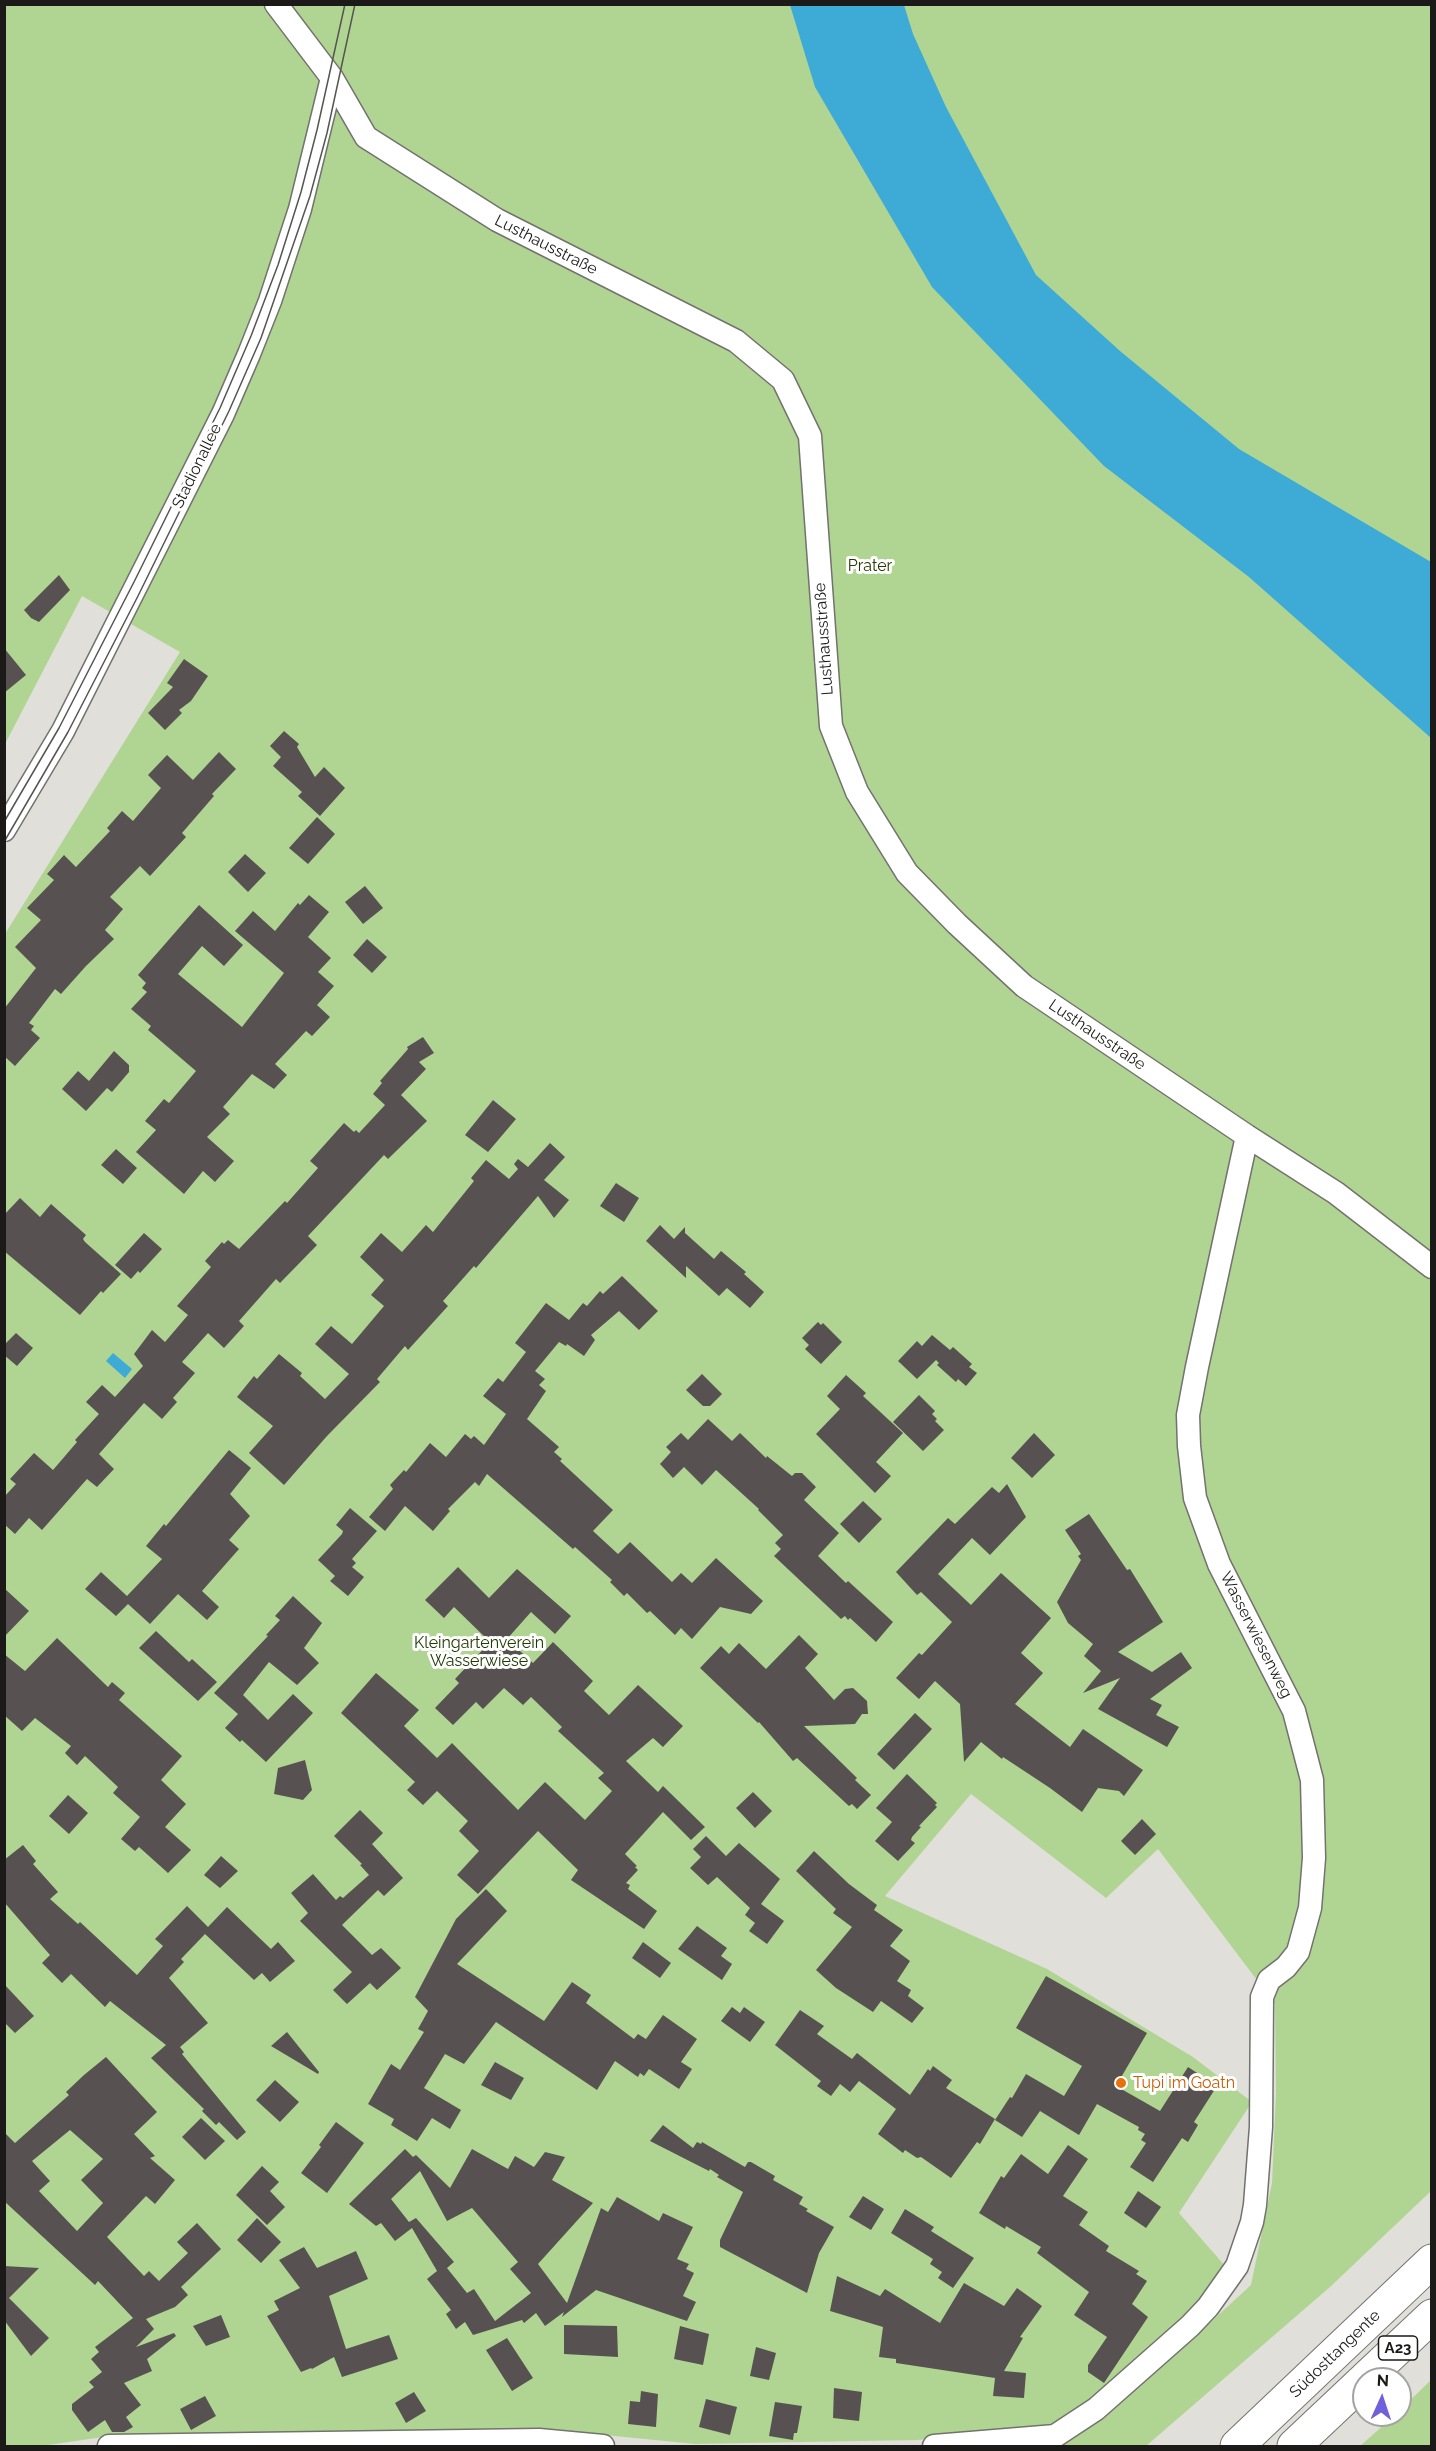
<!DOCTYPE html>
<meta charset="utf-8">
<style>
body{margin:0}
#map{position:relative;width:1436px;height:2451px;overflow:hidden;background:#e0dfda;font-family:Raleway,sans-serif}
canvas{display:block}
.frame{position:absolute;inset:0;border:6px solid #1b1a18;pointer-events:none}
.north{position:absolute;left:1352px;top:2367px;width:60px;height:60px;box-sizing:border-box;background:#fff;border:2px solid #a4a3a3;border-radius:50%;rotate:3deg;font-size:16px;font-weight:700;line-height:24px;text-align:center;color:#1b1a18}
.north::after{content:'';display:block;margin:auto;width:21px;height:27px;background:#6e61db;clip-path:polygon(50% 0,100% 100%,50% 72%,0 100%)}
</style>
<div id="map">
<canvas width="1436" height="2451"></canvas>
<div class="frame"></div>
<div class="north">N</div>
</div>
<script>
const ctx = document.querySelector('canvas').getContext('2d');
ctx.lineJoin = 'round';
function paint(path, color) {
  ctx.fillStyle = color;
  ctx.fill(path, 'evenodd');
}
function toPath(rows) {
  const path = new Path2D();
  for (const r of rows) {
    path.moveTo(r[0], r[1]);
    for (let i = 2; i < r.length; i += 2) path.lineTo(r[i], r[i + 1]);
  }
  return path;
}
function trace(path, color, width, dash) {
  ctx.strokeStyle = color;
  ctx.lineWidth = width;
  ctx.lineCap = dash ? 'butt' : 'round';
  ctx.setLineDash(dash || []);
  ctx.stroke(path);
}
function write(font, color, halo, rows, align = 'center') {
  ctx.font = font + ' Raleway,sans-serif';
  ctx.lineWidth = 6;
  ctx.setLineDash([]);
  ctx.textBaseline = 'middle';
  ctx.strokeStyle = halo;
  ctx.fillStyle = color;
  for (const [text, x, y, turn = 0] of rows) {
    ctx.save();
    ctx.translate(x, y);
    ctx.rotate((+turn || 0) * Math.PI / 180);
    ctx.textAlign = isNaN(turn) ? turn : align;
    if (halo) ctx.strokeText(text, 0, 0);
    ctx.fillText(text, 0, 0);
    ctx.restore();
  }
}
paint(toPath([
 [5,5,1431,5,1431,2191,1330,2287,1146,2446,1047,2446,1110,2410,1188,2343,1251,2285,1272,2183,1276,2093,1275,2004,1158,1849,1106,1898,971,1794,885,1896,1047,1969,1193,2057,1252,2102,1179,2213,1225,2266,1196,2309,1063,2424,918,2440,695,2444,545,2429,103,2437,41,2446,5,2446,5,934,180,652,82,596,5,744],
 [1431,2380,1431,2446,1360,2446,1395,2415,1400,2415,1400,2410]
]), '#b0d593');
paint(toPath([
 [790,5,904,5,913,34,946,107,1036,275,1120,351,1239,449,1431,562,1431,738,1249,577,1104,466,932,287,815,87],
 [113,1353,132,1369,125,1378,106,1361]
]), '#3eaad6');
paint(toPath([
 [59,575,70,590,39,622,31,618,24,610],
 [4,648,26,675,4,693],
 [184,659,208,676,191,701,179,710,182,713,165,730,148,713,173,687,167,683],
 [284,731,299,744,297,747,315,777,324,767,345,788,320,816,298,796,302,792,273,766,281,757,270,746],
 [219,752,236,769,212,794,214,796,182,833,186,837,150,876,140,866,110,897,123,909,105,930,114,939,86,966,61,994,55,989,29,1023,34,1026,31,1030,40,1038,15,1066,4,1056,4,1009,36,968,15,947,41,920,27,908,54,880,47,874,64,855,76,867,110,831,107,828,122,811,133,821,161,788,148,775,167,755,193,780],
 [317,817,335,834,308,864,289,848],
 [245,854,266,873,248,892,228,872],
 [365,886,383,908,363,924,345,902],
 [309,895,329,912,308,937,331,958,318,972,334,986,317,1005,330,1017,312,1036,306,1031,275,1064,287,1075,274,1089,252,1074,223,1107,230,1114,207,1137,234,1161,215,1182,203,1171,184,1194,136,1152,156,1130,145,1121,164,1099,169,1103,196,1071,148,1030,151,1026,131,1009,147,992,142,988,146,983,138,975,199,905,243,945,224,966,202,946,178,974,242,1027,284,973,235,931,253,911,275,931,298,903,300,905],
 [367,939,387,957,372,973,353,955],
 [423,1037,434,1053,419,1062,426,1069,401,1095,427,1121,388,1159,384,1155,308,1236,317,1245,280,1283,276,1279,239,1321,244,1326,224,1348,208,1333,182,1362,195,1373,173,1398,177,1402,162,1419,144,1403,99,1454,114,1469,97,1487,87,1479,42,1530,29,1518,15,1534,4,1524,4,1497,16,1484,10,1479,34,1453,53,1470,77,1442,75,1440,99,1414,86,1402,102,1385,115,1397,143,1366,134,1354,152,1330,165,1342,188,1315,177,1306,211,1267,205,1261,222,1242,224,1244,228,1240,239,1249,285,1201,287,1203,318,1168,310,1161,344,1123,354,1132,356,1130,359,1133,385,1105,373,1094,382,1083,380,1081,408,1049,407,1047],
 [114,1051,129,1065,129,1072,112,1092,107,1088,86,1111,62,1089,78,1071,89,1081],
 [493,1100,516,1119,488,1152,465,1135],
 [550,1143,565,1157,544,1180,569,1200,554,1218,538,1196,476,1268,474,1266,443,1301,448,1306,408,1350,405,1346,377,1379,380,1382,327,1436,284,1485,249,1453,273,1426,237,1397,254,1376,257,1379,279,1354,302,1373,300,1376,325,1399,349,1374,315,1344,331,1326,352,1344,384,1306,371,1295,384,1280,360,1257,381,1233,402,1252,426,1225,433,1232,474,1181,471,1178,486,1160,509,1179,518,1169,514,1164,518,1159,528,1167],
 [116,1149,137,1168,123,1184,101,1165],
 [616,1183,639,1198,624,1222,600,1206],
 [20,1198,40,1217,51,1204,86,1235,83,1239,85,1242,121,1274,103,1293,101,1291,80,1315,4,1251,4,1215],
 [660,1225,674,1239,685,1227,685,1233,714,1259,721,1251,746,1272,744,1274,764,1292,750,1308,727,1288,719,1296,686,1266,686,1278,646,1241],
 [144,1233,162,1249,140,1273,138,1271,131,1279,115,1265],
 [622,1276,658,1311,639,1330,619,1311,591,1335,595,1340,584,1356,567,1344,566,1346,559,1342,535,1371,545,1379,539,1385,546,1391,527,1419,559,1447,554,1452,562,1459,560,1461,613,1510,593,1531,618,1554,630,1542,672,1582,681,1573,692,1583,716,1558,763,1601,751,1614,720,1607,692,1639,681,1628,675,1635,650,1611,647,1613,627,1593,624,1596,610,1582,612,1580,575,1547,573,1549,487,1474,479,1486,475,1482,448,1509,450,1511,433,1531,405,1506,385,1531,369,1517,393,1489,390,1485,404,1470,406,1472,430,1443,446,1457,465,1434,471,1439,474,1436,484,1445,506,1414,483,1396,498,1378,503,1382,526,1352,515,1343,546,1303,569,1320,583,1303,587,1306,600,1291,603,1294],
 [818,1322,821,1325,823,1323,842,1342,821,1364,805,1349,809,1345,802,1338],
 [16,1333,33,1348,17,1366,4,1355,4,1345],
 [932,1335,950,1350,953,1347,972,1364,969,1367,977,1373,966,1386,958,1379,956,1382,937,1365,939,1363,936,1360,917,1379,898,1361,917,1341,922,1346],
 [702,1374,722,1394,710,1406,703,1406,686,1390],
 [846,1375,866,1393,863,1396,903,1433,876,1462,891,1476,875,1493,816,1434,840,1409,827,1396],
 [919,1395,935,1411,932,1414,937,1419,935,1421,944,1430,923,1451,893,1422],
 [708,1419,732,1441,740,1433,766,1458,767,1456,792,1476,795,1473,802,1473,816,1487,804,1500,839,1533,818,1556,846,1583,848,1581,893,1622,876,1642,850,1618,848,1620,845,1616,841,1619,774,1556,781,1549,775,1543,783,1535,758,1510,759,1509,716,1470,702,1485,684,1467,673,1478,660,1464,671,1452,666,1447,681,1433,688,1440],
 [1034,1433,1055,1455,1032,1478,1011,1458],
 [229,1450,251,1468,230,1494,250,1516,229,1540,239,1549,202,1591,219,1607,207,1620,178,1594,150,1624,128,1604,116,1616,85,1589,101,1572,127,1596,162,1559,146,1546,164,1524,166,1526],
 [1007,1484,1026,1517,990,1555,972,1538,938,1574,971,1605,1001,1573,1051,1618,1021,1653,1043,1673,1015,1704,1070,1747,1083,1729,1143,1770,1124,1796,1119,1791,1098,1788,1082,1812,1050,1788,1003,1757,1002,1759,981,1742,964,1762,960,1704,935,1681,919,1699,896,1678,919,1653,922,1655,952,1622,921,1592,917,1595,896,1572,948,1518,955,1524,992,1487,999,1493],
 [863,1501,882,1519,859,1543,840,1524],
 [350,1508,377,1531,352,1559,356,1563,352,1567,364,1577,348,1596,330,1581,335,1576,318,1560,342,1534,343,1531,336,1525],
 [1089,1514,1127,1570,1130,1569,1163,1622,1118,1652,1152,1672,1181,1652,1192,1668,1150,1699,1162,1705,1156,1715,1179,1727,1167,1747,1098,1709,1120,1678,1083,1693,1101,1671,1084,1656,1093,1644,1068,1623,1057,1602,1081,1560,1078,1556,1081,1554,1065,1530],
 [458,1567,489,1598,517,1569,571,1616,555,1634,531,1612,507,1639,533,1663,553,1642,593,1681,584,1691,609,1715,638,1685,683,1726,663,1747,653,1738,626,1761,658,1792,663,1786,705,1827,691,1840,663,1812,625,1854,637,1866,635,1867,638,1870,626,1883,630,1885,628,1889,657,1911,644,1929,571,1880,578,1870,538,1831,478,1894,457,1875,479,1851,459,1831,468,1821,437,1791,423,1805,407,1790,415,1782,341,1713,376,1673,419,1710,404,1726,437,1758,452,1743,518,1810,545,1782,585,1820,612,1791,598,1778,604,1773,558,1731,562,1727,531,1697,523,1705,504,1688,483,1709,476,1702,453,1725,435,1708,459,1683,455,1679,490,1642,454,1607,444,1618,425,1600],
 [4,1588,29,1611,4,1637],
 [293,1596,322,1623,304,1648,319,1663,297,1685,269,1662,243,1695,268,1720,293,1694,313,1713,266,1762,242,1740,240,1742,225,1728,238,1714,214,1693,268,1636,266,1635,280,1620,275,1616],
 [156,1631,189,1662,192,1659,217,1682,198,1701,139,1648],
 [799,1635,818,1654,805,1668,834,1700,845,1689,853,1688,867,1701,868,1714,862,1714,855,1724,804,1726,857,1778,855,1780,871,1795,857,1809,852,1804,849,1806,797,1758,793,1761,759,1722,758,1723,700,1668,721,1646,729,1654,739,1643,766,1669],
 [57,1638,108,1687,112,1682,125,1693,119,1700,182,1756,161,1780,186,1804,165,1827,191,1850,168,1873,139,1847,135,1851,121,1839,140,1817,113,1793,118,1787,85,1756,77,1765,65,1753,71,1746,35,1718,22,1731,4,1715,4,1654,25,1671],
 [915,1713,932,1729,894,1770,877,1754],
 [305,1760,312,1790,303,1800,274,1794,278,1768],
 [907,1774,937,1803,935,1805,937,1807,919,1826,921,1827,912,1837,911,1840,915,1843,898,1861,875,1841,892,1822,876,1808],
 [753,1792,772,1811,755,1828,736,1808],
 [68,1795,88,1813,69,1834,49,1816],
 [360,1810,383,1833,372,1844,403,1878,384,1896,378,1890,342,1925,372,1955,381,1948,401,1968,377,1990,370,1983,347,2004,333,1990,352,1972,300,1921,308,1913,291,1893,313,1874,336,1900,340,1896,343,1898,369,1875,360,1865,362,1864,334,1836],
 [1142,1819,1156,1834,1135,1855,1121,1841],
 [706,1836,726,1856,739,1843,780,1879,761,1904,784,1921,767,1944,749,1931,755,1923,745,1915,750,1908,717,1877,708,1885,690,1868,701,1857,693,1849],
 [23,1845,36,1861,33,1864,58,1892,50,1899,78,1924,80,1922,137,1975,163,1946,155,1939,187,1906,208,1927,227,1907,271,1949,278,1942,295,1961,270,1982,262,1973,254,1980,205,1934,181,1959,184,1962,169,1978,208,2023,180,2047,184,2052,182,2054,246,2132,237,2140,219,2122,216,2125,202,2111,204,2109,151,2058,166,2045,110,2001,105,2007,71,1974,62,1983,42,1963,50,1955,4,1902,4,1860],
 [814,1851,849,1884,877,1905,874,1910,903,1930,890,1946,910,1961,897,1981,911,1990,908,1996,924,2008,912,2023,881,2001,873,2012,836,1988,816,1970,852,1927,833,1913,836,1909,796,1871],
 [221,1856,238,1871,220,1888,204,1875],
 [486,1889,507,1911,457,1964,544,2021,572,1982,591,1995,586,2003,634,2039,638,2034,646,2039,663,2015,697,2039,681,2062,692,2069,679,2089,649,2069,644,2076,640,2073,638,2077,615,2061,597,2090,496,2022,464,2064,445,2054,424,2088,461,2110,450,2129,432,2118,417,2141,391,2125,394,2119,368,2104,391,2064,400,2070,424,2032,418,2029,428,2011,415,1997,456,1919],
 [697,1926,727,1948,721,1956,732,1964,722,1980,678,1949],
 [643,1942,671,1963,660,1978,632,1958],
 [1046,1976,1147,2033,1116,2086,1160,2111,1188,2067,1217,2086,1194,2122,1198,2125,1188,2142,1182,2138,1153,2182,1130,2167,1146,2143,1141,2140,1145,2134,1138,2130,1139,2127,1097,2104,1079,2135,1040,2111,1022,2137,995,2120,1010,2097,1012,2098,1026,2074,1064,2096,1082,2066,1016,2028],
 [4,1984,34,2016,15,2033,4,2022],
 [732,2007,740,2013,744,2007,765,2022,750,2042,721,2021],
 [800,2010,824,2026,817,2034,852,2059,857,2053,910,2095,928,2069,930,2071,933,2066,952,2080,946,2088,995,2119,980,2144,977,2142,951,2178,921,2157,917,2158,905,2150,903,2153,878,2134,896,2109,859,2081,850,2092,840,2084,831,2096,817,2086,821,2081,775,2045],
 [287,2032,319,2072,318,2074,271,2046],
 [106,2057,157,2112,134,2134,155,2156,150,2158,175,2180,155,2204,146,2196,107,2237,144,2276,149,2271,159,2281,188,2253,177,2242,197,2223,221,2249,181,2287,188,2295,175,2307,146,2319,154,2329,136,2347,174,2333,176,2336,147,2359,152,2371,124,2383,141,2405,126,2417,133,2427,124,2432,112,2432,105,2420,88,2432,72,2410,72,2404,94,2387,89,2382,102,2372,91,2359,99,2352,95,2347,133,2318,98,2281,95,2285,4,2201,4,2132,15,2143,69,2095,66,2092,84,2075],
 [70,2130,103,2159,81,2180,103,2203,77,2231,39,2191,50,2181,32,2161],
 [495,2062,524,2078,511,2100,481,2085],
 [275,2080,299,2102,280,2122,256,2100],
 [201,2118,225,2141,205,2160,182,2137],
 [336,2122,364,2143,327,2193,301,2173,321,2147,319,2145],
 [663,2125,693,2148,697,2142,701,2144,702,2142,745,2167,748,2162,751,2162,775,2176,773,2180,803,2197,799,2204,808,2209,806,2211,834,2227,819,2253,807,2293,720,2247,720,2240,743,2192,717,2177,719,2175,710,2169,709,2171,650,2141],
 [1068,2145,1088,2159,1063,2196,1088,2212,1079,2225,1109,2246,1106,2251,1139,2271,1136,2274,1147,2281,1132,2304,1148,2317,1104,2383,1088,2372,1088,2365,1107,2337,1074,2315,1089,2292,1037,2253,1041,2247,1006,2226,1005,2229,979,2213,1001,2176,1004,2178,1021,2154,1048,2174],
 [405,2149,413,2157,416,2155,450,2188,472,2149,508,2169,515,2156,534,2167,545,2152,565,2157,552,2180,593,2203,538,2264,567,2303,601,2208,608,2212,617,2197,659,2221,663,2213,693,2227,677,2259,689,2264,686,2269,694,2273,683,2296,696,2302,687,2321,596,2290,562,2317,564,2312,545,2326,536,2313,524,2323,522,2320,473,2335,465,2322,456,2329,446,2314,451,2310,427,2279,437,2271,412,2228,395,2241,381,2223,376,2226,349,2204],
 [420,2171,447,2221,472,2208,518,2262,510,2269,531,2293,495,2321,474,2289,467,2293,447,2268,454,2262,416,2218,409,2222,391,2199],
 [262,2166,279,2182,270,2191,285,2207,267,2225,236,2195],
 [1138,2191,1161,2207,1146,2228,1124,2213],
 [863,2196,884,2209,871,2230,849,2217],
 [905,2209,934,2227,931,2231,974,2258,953,2288,938,2278,942,2272,930,2264,933,2259,891,2233],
 [257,2218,281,2242,261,2263,237,2240],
 [304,2247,317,2268,356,2251,368,2279,329,2296,346,2349,389,2335,398,2359,342,2377,334,2357,312,2369,311,2368,301,2372,267,2316,279,2310,274,2301,300,2288,279,2260],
 [4,2266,39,2268,9,2298,49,2338,31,2356,4,2320],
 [837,2276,880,2296,885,2289,940,2323,964,2283,1004,2306,1017,2288,1042,2306,1020,2337,1023,2338,1004,2371,1026,2373,1024,2398,993,2396,995,2378,896,2363,896,2359,879,2357,883,2327,830,2311],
 [221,2315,230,2337,206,2346,193,2326],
 [564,2325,617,2326,618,2357,564,2354],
 [680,2326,709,2334,703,2365,674,2359],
 [507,2338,533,2378,512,2391,486,2350],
 [756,2347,776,2353,769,2380,750,2376],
 [834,2388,862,2392,859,2421,833,2418],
 [641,2391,658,2394,656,2427,628,2424,630,2401,640,2402],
 [414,2392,426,2411,406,2423,395,2403],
 [205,2396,216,2416,191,2430,180,2409],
 [706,2399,737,2407,730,2435,699,2427],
 [775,2402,802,2406,797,2433,794,2433,793,2440,769,2436]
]), '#575251');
const minor = toPath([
 [276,4,332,78,366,137,497,220,736,341,783,380,810,436,831,726,857,792,907,873,957,924,1024,986,1247,1136,1336,1193,1432,1267],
 [4,830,63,731,223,414,249,354,270,301,300,209,332,78],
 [109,2446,539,2440,603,2446],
 [934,2446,1055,2436,1096,2409,1190,2326,1208,2307,1237,2266,1252,2222,1255,2205,1261,2127,1262,1997,1269,1980,1286,1967,1298,1952,1310,1908,1314,1858,1312,1780,1294,1711,1219,1564,1195,1498,1189,1446,1188,1415,1197,1367,1247,1136]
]);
const motorway = toPath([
 [1365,2379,1432,2316],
 [1237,2446,1432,2261],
 [1294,2446,1364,2380]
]);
trace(minor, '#73726e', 25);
trace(motorway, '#73726e', 35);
trace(minor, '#fff', 22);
trace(motorway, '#fff', 33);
trace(toPath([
 [4,822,59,728,135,580,220,408,251,336,278,265,301,192,317,130,345,4],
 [4,842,68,732,138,596,229,411,261,338,310,196,327,133,355,4]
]), '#565552', 1.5);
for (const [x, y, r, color] of [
 [1121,2083,6,"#e8710a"]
]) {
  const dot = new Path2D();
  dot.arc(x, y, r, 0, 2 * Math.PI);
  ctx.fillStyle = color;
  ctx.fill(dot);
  trace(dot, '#fff', 2);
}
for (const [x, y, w] of [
 [1398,2348,39]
]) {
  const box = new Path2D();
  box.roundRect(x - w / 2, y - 12, w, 24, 4.5);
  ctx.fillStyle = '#fff';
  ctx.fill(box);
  trace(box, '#1b1a18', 1.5);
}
write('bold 15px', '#1b1a18', null, [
 ["A23",1398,2348]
]);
write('16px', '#1b1a18', '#fff', [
 ["Lusthausstraße",546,245,27],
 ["Stadionallee",197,466,-64],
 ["Lusthausstraße",824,639,-94],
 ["Lusthausstraße",1097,1035,34],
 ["Wasserwiesenweg",1256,1635,63],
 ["Südosttangente",1335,2354,-44]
]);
write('16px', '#203a00', '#fff', [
 ["Prater",870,566],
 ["Kleingartenverein",479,1643],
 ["Wasserwiese",479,1661]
]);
write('16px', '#c56008', '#fff', [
 ["Tupi im Goatn",1133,2083]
], 'left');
</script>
